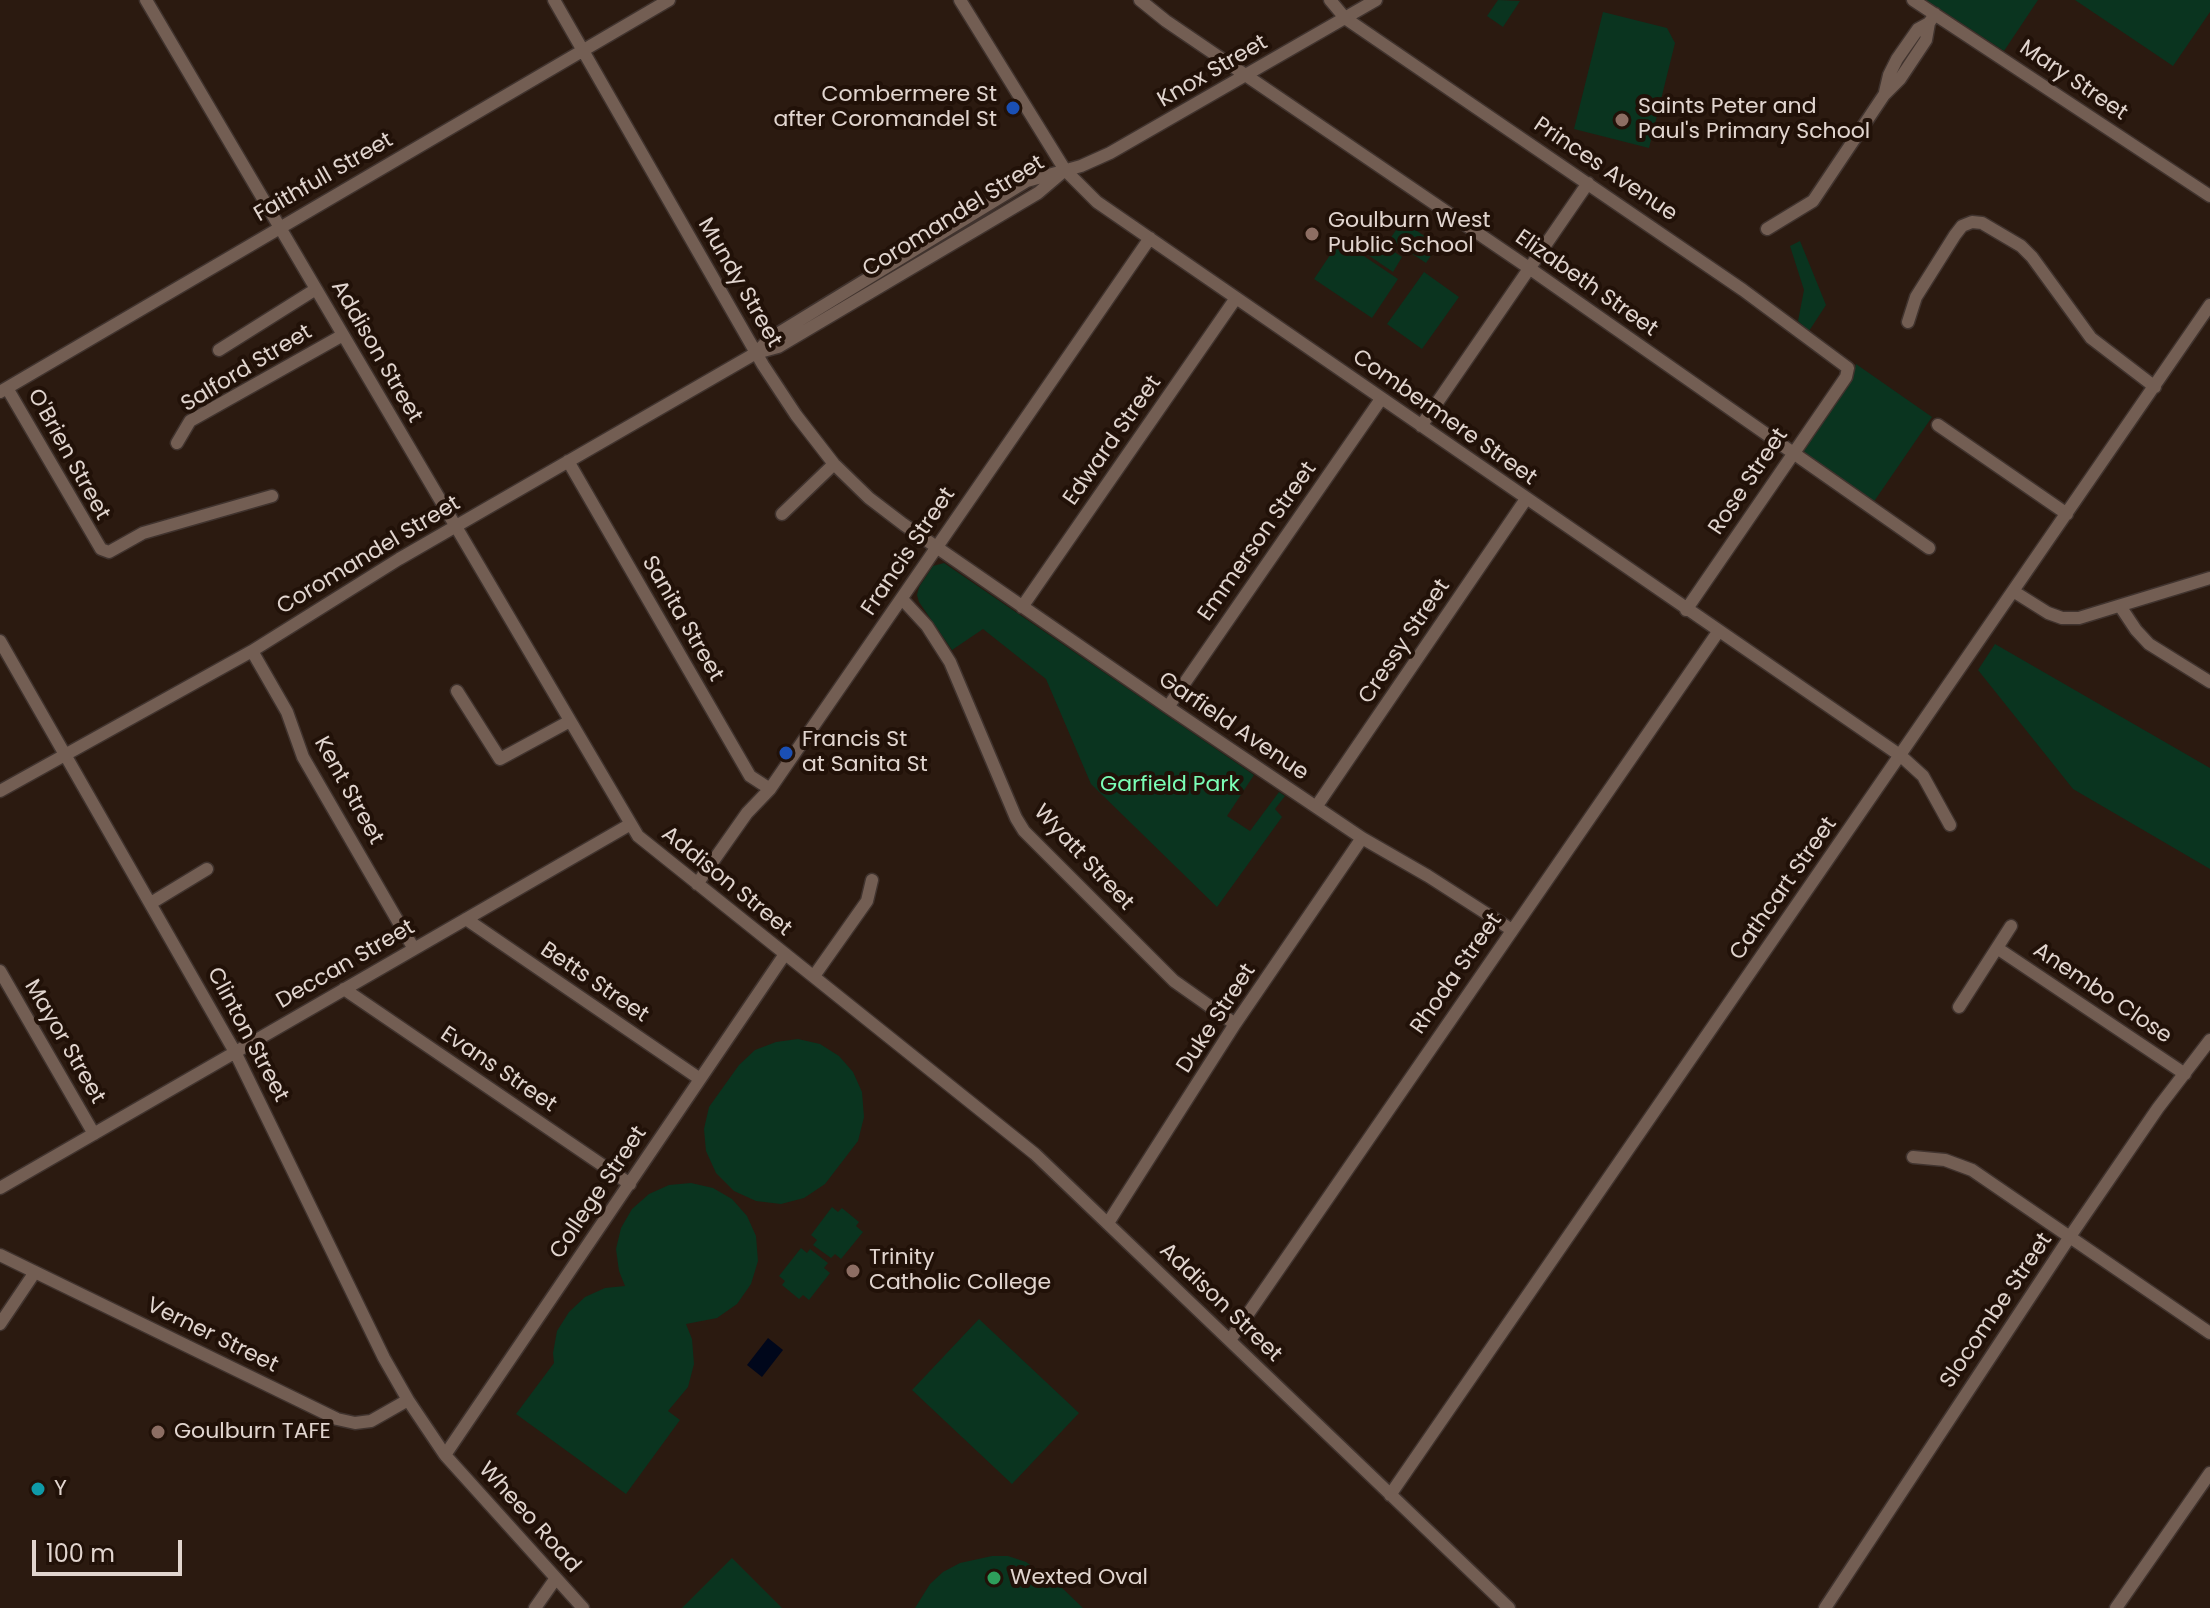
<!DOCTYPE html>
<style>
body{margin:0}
#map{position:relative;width:2210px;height:1608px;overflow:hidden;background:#2b1a10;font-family:Poppins,sans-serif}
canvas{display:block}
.scale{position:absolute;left:32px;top:1540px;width:150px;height:36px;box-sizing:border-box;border:4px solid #e1d5cf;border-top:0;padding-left:10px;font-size:24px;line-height:28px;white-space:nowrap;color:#e1d5cf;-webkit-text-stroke:6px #211108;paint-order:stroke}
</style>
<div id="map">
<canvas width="2210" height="1608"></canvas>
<div class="scale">100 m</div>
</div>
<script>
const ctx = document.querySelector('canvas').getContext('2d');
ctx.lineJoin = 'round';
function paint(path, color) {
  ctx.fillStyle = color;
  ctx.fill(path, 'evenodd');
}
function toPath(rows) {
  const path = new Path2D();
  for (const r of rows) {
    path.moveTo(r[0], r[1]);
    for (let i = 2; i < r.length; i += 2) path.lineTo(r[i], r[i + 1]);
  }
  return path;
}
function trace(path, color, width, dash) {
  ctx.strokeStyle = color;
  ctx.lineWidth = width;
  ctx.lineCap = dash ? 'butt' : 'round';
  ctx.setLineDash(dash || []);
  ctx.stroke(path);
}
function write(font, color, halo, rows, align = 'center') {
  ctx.font = font + ' Poppins,sans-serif';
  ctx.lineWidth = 8;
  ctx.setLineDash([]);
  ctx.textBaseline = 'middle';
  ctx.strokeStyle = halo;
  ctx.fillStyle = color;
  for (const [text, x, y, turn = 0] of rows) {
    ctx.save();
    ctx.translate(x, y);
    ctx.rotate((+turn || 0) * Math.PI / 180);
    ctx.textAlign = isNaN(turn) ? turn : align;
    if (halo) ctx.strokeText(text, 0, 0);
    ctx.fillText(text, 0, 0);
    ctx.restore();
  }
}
paint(toPath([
 [1498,0,1520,1,1503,27,1487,16],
 [1926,0,2038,0,2004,51],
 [2075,0,2210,0,2210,12,2173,66],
 [1603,12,1667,28,1675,43,1649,148,1574,129],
 [1402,221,1438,245,1426,263,1390,239],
 [1340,240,1398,279,1372,318,1314,279],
 [1378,241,1402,257,1393,272,1368,255],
 [1800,241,1826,305,1809,331,1798,321,1804,290,1790,246],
 [1424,272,1459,297,1422,349,1387,324],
 [1856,364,1932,417,1873,503,1807,457,1804,451,1805,444,1853,376],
 [944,563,1254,775,1227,816,1250,831,1279,792,1285,796,1275,809,1282,817,1217,907,1091,784,1046,679,983,629,952,650,919,602,917,595,919,587,933,566],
 [1995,644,2210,768,2210,869,2073,789,1978,670],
 [798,1039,820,1044,839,1056,853,1072,862,1092,864,1117,858,1141,825,1184,804,1198,781,1204,756,1201,734,1191,716,1173,706,1151,704,1129,709,1107,739,1065,755,1050,776,1042],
 [691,1183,713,1188,732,1199,747,1216,756,1236,758,1261,751,1284,737,1304,717,1318,686,1324,692,1339,694,1364,688,1387,668,1411,680,1420,626,1494,516,1414,554,1363,553,1353,557,1331,569,1312,585,1297,605,1288,625,1286,619,1271,616,1249,621,1228,632,1209,649,1194,669,1185],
 [832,1207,838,1212,842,1208,859,1222,856,1226,863,1232,841,1259,835,1254,831,1258,813,1245,817,1240,811,1235],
 [801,1248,807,1253,810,1249,828,1263,824,1268,830,1273,809,1300,803,1295,799,1299,782,1285,785,1281,779,1276],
 [979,1319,1079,1413,1012,1484,912,1390],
 [992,1556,1008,1556,1026,1562,1057,1583,1083,1608,915,1608,930,1584,943,1572,960,1563],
 [732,1558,782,1608,682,1608]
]), '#0a341f');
paint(toPath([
 [768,1338,783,1350,762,1377,747,1365]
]), '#00071b');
const minor = toPath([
 [146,0,638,836,1035,1154,1509,1608],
 [554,0,763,365,796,415,834,464,869,498,903,524,1168,707,1362,838,1428,876,1512,930],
 [960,0,1065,170,1097,202,1901,756,1923,776,1950,825],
 [1140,0,1166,21,1529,268,1929,548],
 [1330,0,1345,18,1743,290,1848,368,1846,377,1686,610],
 [1913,0,2210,196],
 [1885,92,1889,75,1897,59,1918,29,1929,23],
 [1767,229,1813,201,1884,95,1900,79,1926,40,1929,23,1935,14],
 [1908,322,1916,297,1955,235,1962,226,1972,222,1982,223,2021,246,2032,257,2091,338,2155,387],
 [219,350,316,289],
 [756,353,769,339,1027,181,1081,166,1110,153,1376,0],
 [7,388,101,549,109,552,143,533,272,496],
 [0,392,669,0],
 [1938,425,2067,514],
 [1421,426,1588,183],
 [177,443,190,421,343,335],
 [568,461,750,776,770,789],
 [782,514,834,464],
 [2013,591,2048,613,2062,618,2079,618,2210,578],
 [902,599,927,626,950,662,1016,818,1024,831,1174,981,1235,1024],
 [2120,606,2136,630,2149,644,2210,682],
 [1022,607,1236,298],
 [0,641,235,1052,384,1358,408,1400,445,1455,583,1608],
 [252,651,287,712,303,757,414,949],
 [457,691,500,759,570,721],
 [1168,707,1381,399],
 [0,791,252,651,399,559,756,353,778,347,1038,193,1065,170],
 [1316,807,1526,499],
 [697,884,747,813,770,789,1150,238],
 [151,903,207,869],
 [466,919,700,1079],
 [1997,948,2185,1074],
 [0,971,94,1134],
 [814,976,867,901,872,880],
 [344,989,630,1184],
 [1959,1007,2011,926],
 [1913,1157,1945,1160,1972,1170,2210,1333],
 [0,1188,629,825],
 [1108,1223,1235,1024,1362,838],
 [0,1255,337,1419,355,1423,371,1421,408,1400],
 [0,1324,35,1272],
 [1230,1340,1718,632],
 [445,1455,785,954],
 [1390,1495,2210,305],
 [535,1608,556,1578],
 [1825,1608,2071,1235,2158,1108,2210,1040],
 [2116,1608,2210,1473]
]);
trace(minor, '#40332e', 15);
trace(minor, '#735e53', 12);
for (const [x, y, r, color] of [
 [1013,108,8,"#1a4fb4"],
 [1622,120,8,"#8d6e63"],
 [1312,234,8,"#8d6e63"],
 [786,753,8,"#1a4fb4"],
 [853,1271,8,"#8d6e63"],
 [158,1432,8,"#8d6e63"],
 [38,1489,8,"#0f9aa8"],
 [994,1578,8,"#2e9e5b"]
]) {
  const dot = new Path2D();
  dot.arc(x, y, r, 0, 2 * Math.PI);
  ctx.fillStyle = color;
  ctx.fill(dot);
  trace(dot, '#211108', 3);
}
write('22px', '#e1d5cf', '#211108', [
 ["Knox Street",1213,72,-30],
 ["Mary Street",2073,81,34],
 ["Princes Avenue",1605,170,34],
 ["Faithfull Street",324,178,-30],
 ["Coromandel Street",954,217,-32],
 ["Mundy Street",739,283,60],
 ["Elizabeth Street",1586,284,35],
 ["Addison Street",376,352,60],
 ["Salford Street",247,369,-31],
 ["Combermere Street",1444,418,35],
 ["Edward Street",1113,441,-55],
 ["O'Brien Street",68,455,61],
 ["Rose Street",1749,482,-56],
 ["Emmerson Street",1258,542,-55],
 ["Francis Street",909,552,-56],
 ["Coromandel Street",369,556,-31],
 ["Sanita Street",682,619,60],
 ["Cressy Street",1405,642,-56],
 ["Garfield Avenue",1233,727,34],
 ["Kent Street",348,791,61],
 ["Wyatt Street",1083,858,47],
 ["Addison Street",726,882,39],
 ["Cathcart Street",1784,889,-55],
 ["Deccan Street",346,965,-30],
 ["Rhoda Street",1457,974,-55],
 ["Betts Street",594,983,34],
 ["Anembo Close",2102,994,34],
 ["Duke Street",1217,1019,-57],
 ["Clinton Street",247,1035,62],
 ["Mayor Street",64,1042,60],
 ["Evans Street",498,1070,34],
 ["College Street",599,1193,-56],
 ["Addison Street",1220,1303,44],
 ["Slocombe Street",1997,1311,-56],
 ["Verner Street",212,1336,26],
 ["Wheeo Road",529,1518,48]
]);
write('22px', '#e1d5cf', '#211108', [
 ["Combermere St",997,95,"right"],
 ["after Coromandel St",997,120,"right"],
 ["Saints Peter and",1638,107],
 ["Paul's Primary School",1638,132],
 ["Goulburn West",1328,221],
 ["Public School",1328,246],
 ["Francis St",802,740],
 ["at Sanita St",802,765],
 ["Trinity",869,1258],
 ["Catholic College",869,1283],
 ["Goulburn TAFE",174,1432],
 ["Y",54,1489],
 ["Wexted Oval",1010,1578]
], 'left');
write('22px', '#7afeb6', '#211108', [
 ["Garfield Park",1170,785]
]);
</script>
